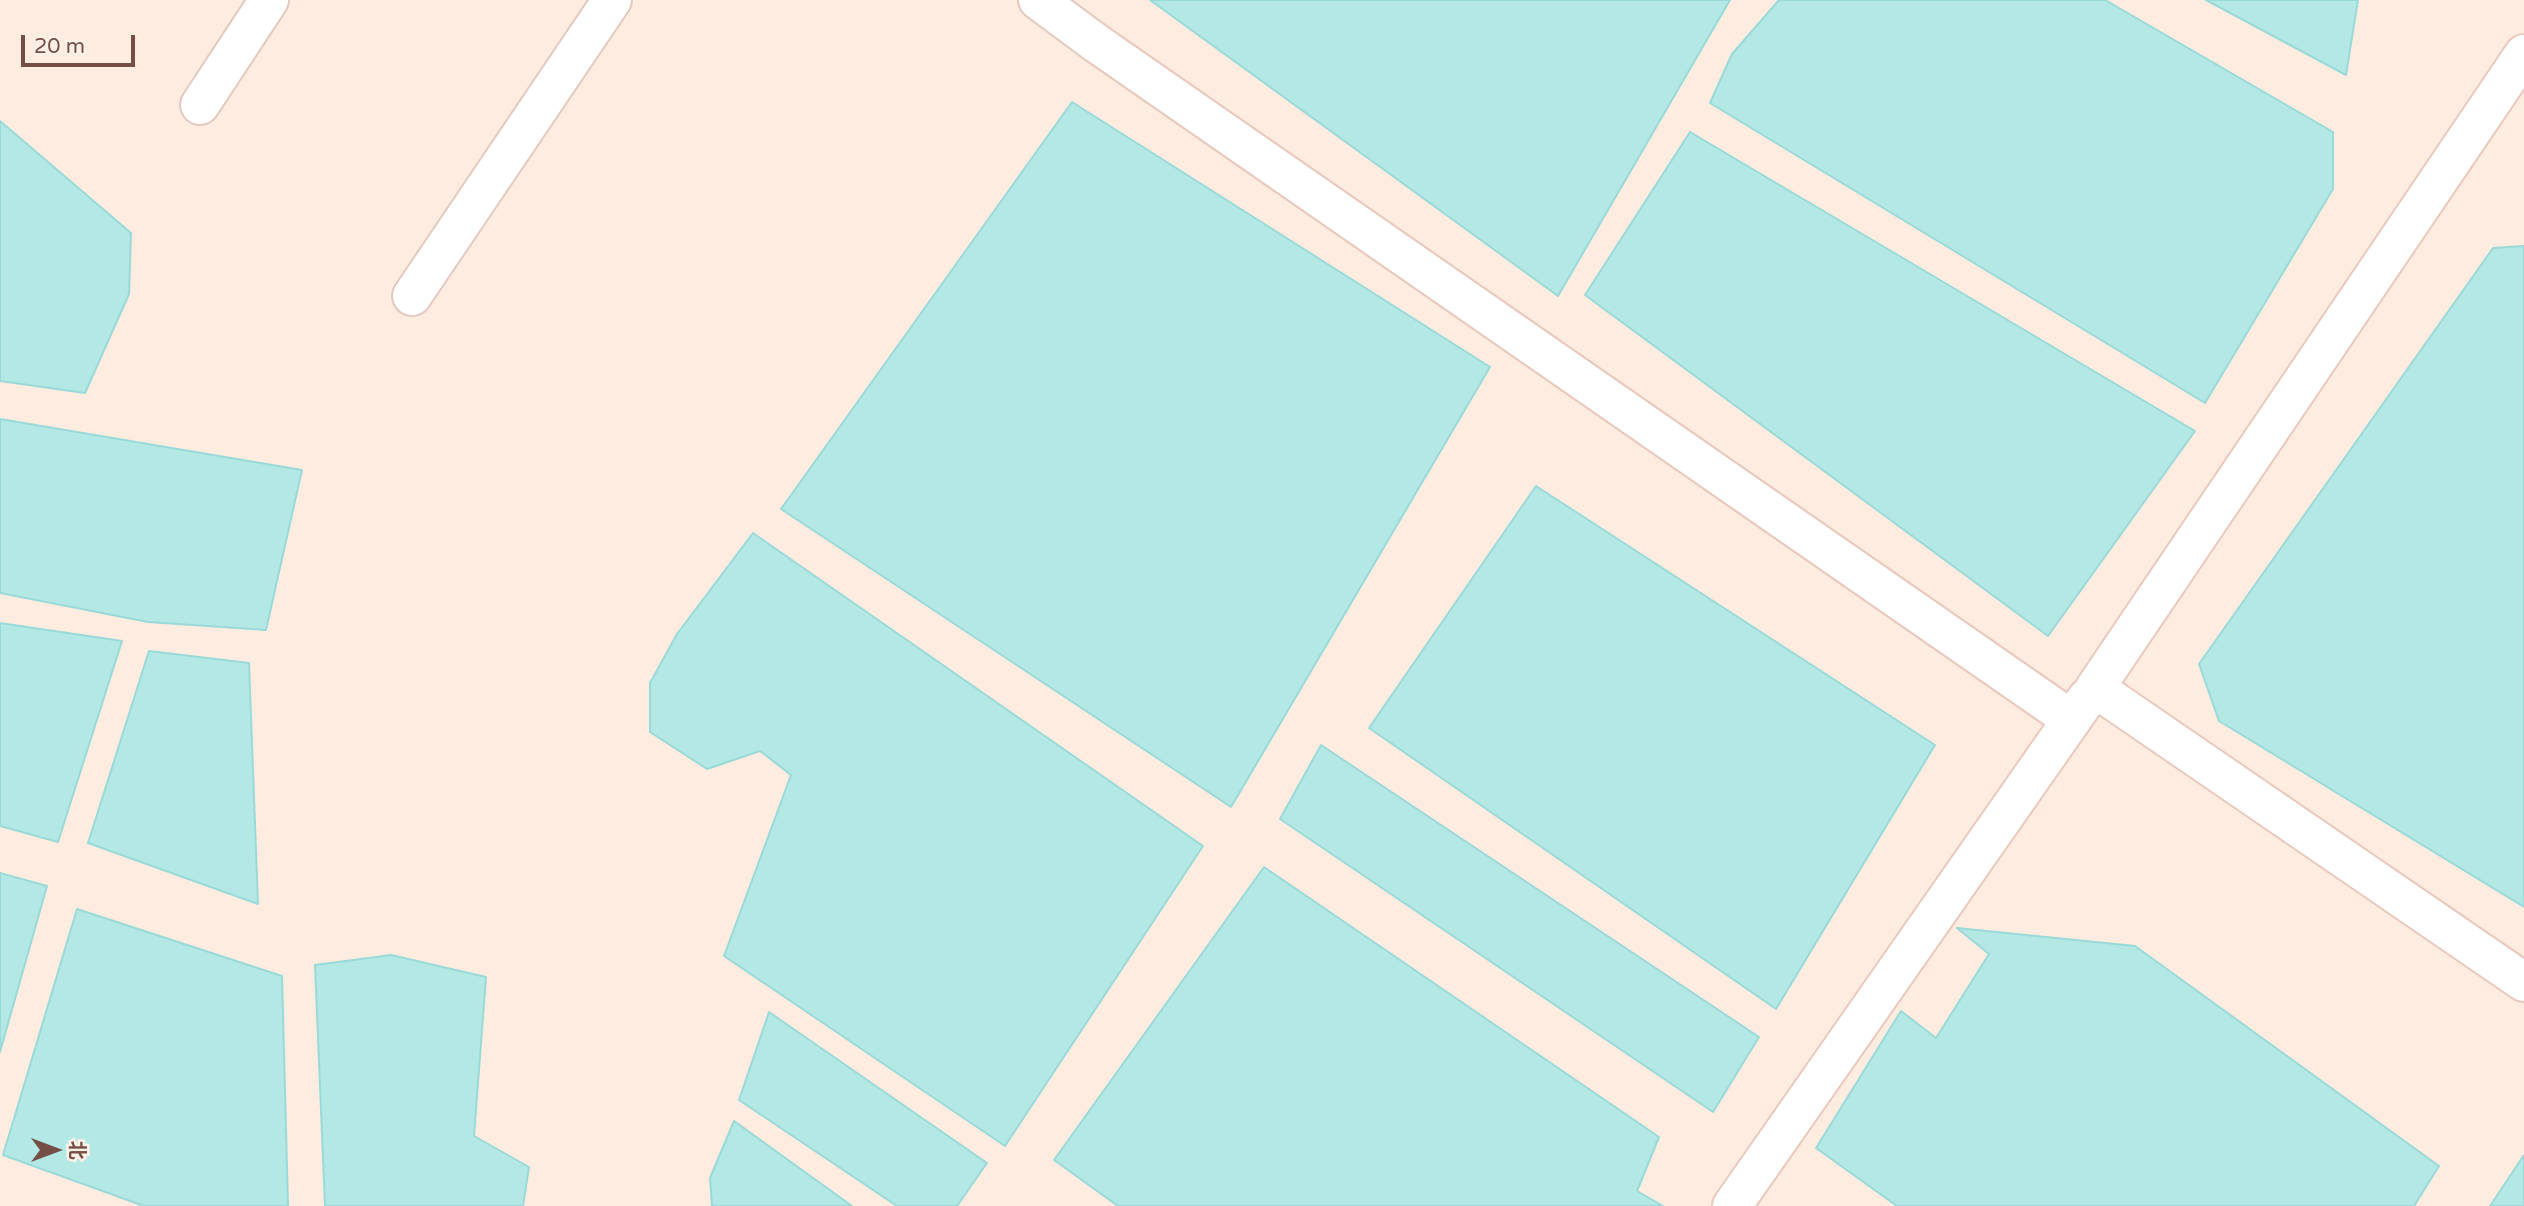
<!DOCTYPE html>
<meta charset="utf-8">
<style>
body{margin:0}
#map{position:relative;width:2524px;height:1206px;overflow:hidden;background:#feece0;font-family:"Varela Round","Noto Sans SC",sans-serif}
canvas{display:block}
.north{position:absolute;left:21px;top:1115px;width:70px;height:70px;-webkit-text-stroke:5px #fff1e7;paint-order:stroke;rotate:90deg;font-size:19px;font-weight:700;line-height:28px;text-align:center;color:#754e46}
.north::after{content:'';display:block;margin:auto;width:24px;height:32px;background:#754e46;clip-path:polygon(50% 0,100% 100%,50% 72%,0 100%)}
.scale{position:absolute;left:21px;top:35px;width:114px;height:32px;box-sizing:border-box;border:4px solid #754e46;border-top:0;padding-left:9px;font-size:21px;line-height:24px;white-space:nowrap;color:#754e46;-webkit-text-stroke:5px #fff1e7;paint-order:stroke}
</style>
<div id="map">
<canvas width="2524" height="1206"></canvas>
<div class="north">北</div>
<div class="scale">20 m</div>
</div>
<script>
const ctx = document.querySelector('canvas').getContext('2d');
ctx.lineJoin = 'round';
function paint(path, color) {
  ctx.fillStyle = color;
  ctx.fill(path, 'evenodd');
}
function toPath(rows) {
  const path = new Path2D();
  for (const r of rows) {
    path.moveTo(r[0], r[1]);
    for (let i = 2; i < r.length; i += 2) path.lineTo(r[i], r[i + 1]);
  }
  return path;
}
function trace(path, color, width, dash) {
  ctx.strokeStyle = color;
  ctx.lineWidth = width;
  ctx.lineCap = dash ? 'butt' : 'round';
  ctx.setLineDash(dash || []);
  ctx.stroke(path);
}
const water = toPath([
 [1150,0,1730,0,1558,296,1150,0],
 [1779,0,2105,0,2333,132,2333,189,2205,403,1710,103,1732,54,1779,0],
 [2206,0,2358,0,2346,75,2206,0],
 [1072,102,1490,367,1231,807,781,509,1072,102],
 [0,121,131,233,129,294,85,393,0,381,0,121],
 [1690,132,2195,431,2048,636,1585,295,1690,132],
 [2524,246,2524,907,2219,721,2199,664,2493,248,2524,246],
 [0,419,302,470,266,630,148,622,0,593,0,419],
 [1536,486,1935,745,1776,1009,1369,728,1536,486],
 [753,533,1203,846,1005,1146,724,956,791,775,760,751,707,769,650,732,650,683,677,634,753,533],
 [0,623,122,641,58,842,0,826,0,623],
 [149,651,249,663,258,904,88,843,149,651],
 [1321,745,1759,1037,1713,1112,1280,819,1321,745],
 [1264,867,1659,1137,1637,1191,1663,1206,1118,1206,1054,1160,1264,867],
 [0,873,47,886,0,1052,0,873],
 [77,909,282,976,288,1206,144,1206,3,1155,77,909],
 [1957,928,2135,946,2439,1166,2414,1206,1897,1206,1816,1148,1901,1011,1936,1038,1989,954,1957,928],
 [391,955,486,977,474,1136,529,1167,523,1206,325,1206,315,965,391,955],
 [769,1012,987,1163,957,1206,897,1206,739,1100,769,1012],
 [734,1121,852,1206,712,1206,710,1178,734,1121],
 [2524,1155,2524,1206,2490,1206,2524,1155]
]);
paint(water, '#b3e8e5');
trace(water, '#99dad8', 2);
const street = toPath([
 [1038,0,1096,43],
 [200,105,269,0],
 [412,296,612,0]
]);
const secondary = toPath([
 [1096,43,2072,720],
 [2524,54,2095,688,2524,982],
 [1732,1206,2087,698]
]);
trace(street, '#e4c8be', 42);
trace(secondary, '#e9c8bb', 42);
trace(street, '#fff', 38);
trace(secondary, '#fff', 38);
</script>
